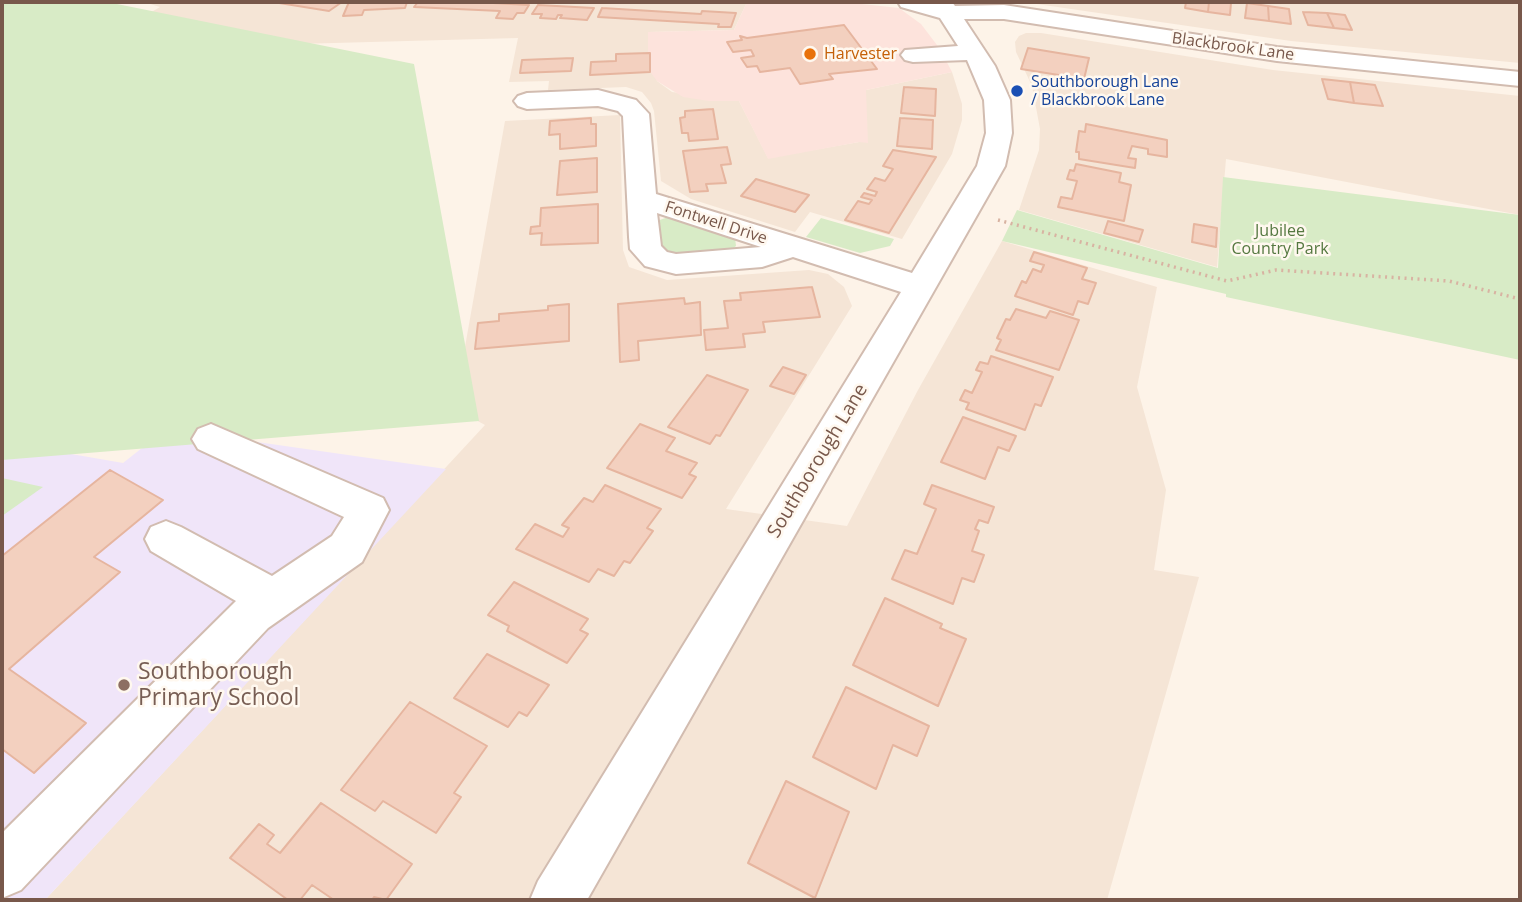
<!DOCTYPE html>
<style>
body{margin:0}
#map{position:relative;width:1522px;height:902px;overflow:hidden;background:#fdf3e8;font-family:"Open Sans",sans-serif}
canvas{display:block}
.frame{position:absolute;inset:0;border:4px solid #78584b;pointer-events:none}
</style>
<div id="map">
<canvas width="1522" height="902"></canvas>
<div class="frame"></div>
</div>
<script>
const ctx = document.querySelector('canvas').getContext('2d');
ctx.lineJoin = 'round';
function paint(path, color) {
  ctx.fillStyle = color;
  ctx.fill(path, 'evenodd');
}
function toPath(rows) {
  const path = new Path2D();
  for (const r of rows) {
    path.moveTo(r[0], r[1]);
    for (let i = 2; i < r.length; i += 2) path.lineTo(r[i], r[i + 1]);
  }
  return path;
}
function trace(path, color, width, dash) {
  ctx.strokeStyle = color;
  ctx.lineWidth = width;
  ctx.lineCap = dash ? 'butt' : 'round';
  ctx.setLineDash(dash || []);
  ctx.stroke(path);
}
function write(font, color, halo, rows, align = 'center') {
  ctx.font = font + ' "Open Sans",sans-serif';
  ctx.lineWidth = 5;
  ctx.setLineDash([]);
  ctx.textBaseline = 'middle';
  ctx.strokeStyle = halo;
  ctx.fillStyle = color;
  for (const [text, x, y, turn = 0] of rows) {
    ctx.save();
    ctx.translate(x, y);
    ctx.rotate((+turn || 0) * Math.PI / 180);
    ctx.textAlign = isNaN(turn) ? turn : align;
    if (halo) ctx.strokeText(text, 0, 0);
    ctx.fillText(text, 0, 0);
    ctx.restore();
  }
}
paint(toPath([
 [144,2,747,2,734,30,649,32,657,81,672,92,739,101,768,158,859,142,866,90,952,72,962,104,962,120,952,154,902,239,810,212,795,232,691,199,661,181,654,111,651,103,642,92,626,87,548,90,549,81,509,82,518,38,297,44,143,17,160,7],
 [1023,2,1520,2,1520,63,1291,41],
 [1026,33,1041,33,1273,70,1520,96,1520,215,1226,159,1217,267,1019,210,1039,150,1040,129,1032,86,1016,52,1015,42,1019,36],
 [620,115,623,250,629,267,667,280,809,270,828,274,844,287,852,306,726,509,847,526,918,390,1002,241,1157,287,1137,387,1166,490,1154,570,1199,577,1107,900,45,900,485,425,465,414,457,392,505,121]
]), '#f5e5d6');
paint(toPath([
 [747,2,843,2,899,8,921,24,940,49,952,72,866,90,868,143,859,142,768,159,739,101,709,101,683,97,657,81,648,69,648,32,734,30]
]), '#fde3dc');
paint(toPath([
 [166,429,446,469,45,900,2,900,2,442,123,463]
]), '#f0e5f9');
paint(toPath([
 [2,2,107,2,414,64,479,421,2,460],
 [1223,177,1520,215,1520,360,1226,297,1226,294,1002,241,1017,210,1218,268],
 [671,216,735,237,736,246,730,251,670,254,660,249,657,221],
 [821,218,894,239,890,246,860,253,806,237],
 [2,478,43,487,2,516]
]), '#d8ebc6');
const building = toPath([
 [273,2,342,2,329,11,273,2],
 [349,2,407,2,405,8,364,10,362,15,343,16,349,2],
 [418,2,475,2,529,5,524,13,517,13,513,19,496,18,500,11,414,7,418,2],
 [1186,2,1209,2,1208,12,1185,8,1186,2],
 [1209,2,1231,3,1230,15,1208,12,1209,2],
 [1247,3,1268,6,1269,21,1245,18,1247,3],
 [538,5,594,8,587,20,560,18,562,15,558,15,556,19,540,18,542,14,532,14,538,5],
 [1268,6,1289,9,1291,24,1269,21,1268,6],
 [602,8,701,14,702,11,736,13,731,27,718,27,719,24,598,17,602,8],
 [1303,12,1327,13,1334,28,1308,25,1303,12],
 [1327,13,1345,15,1352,30,1334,28,1327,13],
 [844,25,877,69,829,74,833,79,800,84,790,68,760,72,757,66,747,67,741,58,754,56,751,50,733,52,727,42,742,40,740,36,747,38,844,25],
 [1028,48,1089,58,1084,79,1021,69,1028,48],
 [650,53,650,72,590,75,591,62,616,61,616,54,650,53],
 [573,58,571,71,520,73,522,60,573,58],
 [1322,79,1350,82,1354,103,1328,99,1322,79],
 [1350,82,1375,85,1383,106,1354,103,1350,82],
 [904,87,936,89,935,116,901,113,904,87],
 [713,109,718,139,689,141,688,133,682,133,680,118,685,117,685,111,713,109],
 [591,118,591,124,596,124,596,146,560,149,560,134,549,135,550,121,591,118],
 [900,118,933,120,932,149,897,146,900,118],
 [1086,124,1167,140,1167,157,1148,154,1148,149,1132,146,1128,158,1136,159,1135,168,1079,159,1079,152,1076,152,1079,131,1085,132,1086,124],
 [727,147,731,164,721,165,726,183,706,184,708,191,690,192,683,151,727,147],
 [893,150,936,157,889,233,845,220,858,201,869,204,872,200,861,197,864,193,875,196,877,192,867,189,875,178,885,181,893,169,883,166,893,150],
 [597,158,597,192,557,195,560,161,597,158],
 [1076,164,1121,173,1119,182,1131,185,1124,221,1058,207,1061,197,1072,199,1077,181,1067,179,1070,170,1074,171,1076,164],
 [756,179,809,195,795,212,741,196,756,179],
 [598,204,598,243,541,245,542,233,530,234,531,227,540,226,541,208,598,204],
 [1108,221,1143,230,1139,242,1104,233,1108,221],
 [1194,224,1217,228,1216,247,1192,242,1194,224],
 [1034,252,1087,268,1082,279,1096,283,1088,304,1078,301,1073,315,1015,296,1022,281,1026,283,1033,269,1041,272,1044,265,1030,261,1034,252],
 [812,287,820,317,763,322,765,332,743,334,745,347,706,350,704,330,728,328,724,301,741,300,740,293,812,287],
 [684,298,685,304,700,302,701,335,638,341,639,360,620,362,618,304,684,298],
 [569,304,569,341,475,349,478,323,499,321,499,314,548,310,548,306,569,304],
 [1016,309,1046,318,1050,311,1079,320,1059,370,996,350,1001,340,997,338,1006,319,1010,320,1016,309],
 [991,356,1053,377,1041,406,1035,404,1025,430,966,409,969,403,960,400,965,390,972,393,982,372,976,370,980,362,988,364,991,356],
 [783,367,806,375,794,394,770,386,783,367],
 [707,375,748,390,720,436,716,435,710,444,668,427,707,375],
 [963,417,1016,436,1009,451,998,447,985,479,941,462,963,417],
 [640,424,675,438,666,451,697,463,689,474,696,477,682,498,607,468,640,424],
 [110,470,163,500,94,557,120,572,9,669,86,723,34,773,2,749,2,556,110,470],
 [605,485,661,509,647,528,653,531,630,563,624,561,614,576,598,569,589,582,516,549,535,524,563,537,569,528,562,525,584,498,593,502,605,485],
 [932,485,994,507,988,523,979,520,975,529,979,531,972,551,984,555,974,582,962,578,953,604,892,579,905,550,917,554,936,509,924,504,932,485],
 [514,582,588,619,580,630,588,634,567,663,507,631,509,626,488,615,514,582],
 [885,598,942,624,940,628,966,639,938,706,853,665,885,598],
 [487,654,549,685,527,716,519,712,508,727,454,698,487,654],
 [846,687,929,726,917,756,893,745,876,789,813,757,846,687],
 [410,702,487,746,454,793,461,797,436,833,383,801,375,811,341,790,410,702],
 [786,781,849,812,815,898,748,863,786,781],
 [321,803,412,864,386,900,374,897,372,900,334,900,312,885,300,900,288,900,230,858,259,824,274,835,267,844,280,853,321,803]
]);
paint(building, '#f3d0bf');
trace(building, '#e6b59f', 2);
const minor = toPath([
 [898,2,952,2,955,6,1004,5,1277,47,1520,72,1520,86,1277,61,1004,19,964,19,995,66,1010,100,1012,133,1005,166,587,900,530,900,538,881,901,292,793,257,762,267,676,274,645,266,630,249,629,237,623,116,618,111,598,106,527,109,518,106,514,101,518,96,527,93,598,90,636,100,649,114,656,194,912,273,977,166,986,133,984,100,967,60,913,62,905,60,901,55,905,50,958,46,940,18,901,7,898,2],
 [657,213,761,247,676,254,667,252,661,246,657,213],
 [211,424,383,498,389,510,362,562,268,628,21,890,2,898,2,833,236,601,151,551,145,539,151,527,166,521,181,527,272,576,332,536,344,517,198,449,192,439,198,429,211,424]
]);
trace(minor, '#d2bcb0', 4);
trace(toPath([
 [998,220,1227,281,1276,270,1449,281,1520,299]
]), '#d8b3a2', 3.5, [2, 4.5]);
paint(minor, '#fff');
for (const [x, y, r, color] of [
 [810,54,7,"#e8710a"],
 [1017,91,7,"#1a4fb4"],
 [124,685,7,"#8d6e63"]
]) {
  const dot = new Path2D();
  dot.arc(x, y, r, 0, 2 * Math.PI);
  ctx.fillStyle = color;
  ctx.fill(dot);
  trace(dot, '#fff8ef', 2.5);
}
write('16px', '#78584b', '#fff8ef', [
 ["Blackbrook Lane",1233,47,8],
 ["Fontwell Drive",716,223,18]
]);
write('16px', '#c56008', '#fff8ef', [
 ["Harvester",824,54]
], 'left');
write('16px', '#164399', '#fff8ef', [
 ["Southborough Lane",1031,82],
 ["/ Blackbrook Lane",1031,100]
], 'left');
write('16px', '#557840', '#fff8ef', [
 ["Jubilee",1280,231],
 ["Country Park",1280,249]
]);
write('19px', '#78584b', '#fff8ef', [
 ["Southborough Lane",818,461,-59]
]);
write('23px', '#785e54', '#fff8ef', [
 ["Southborough",138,672],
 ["Primary School",138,698]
], 'left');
</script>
